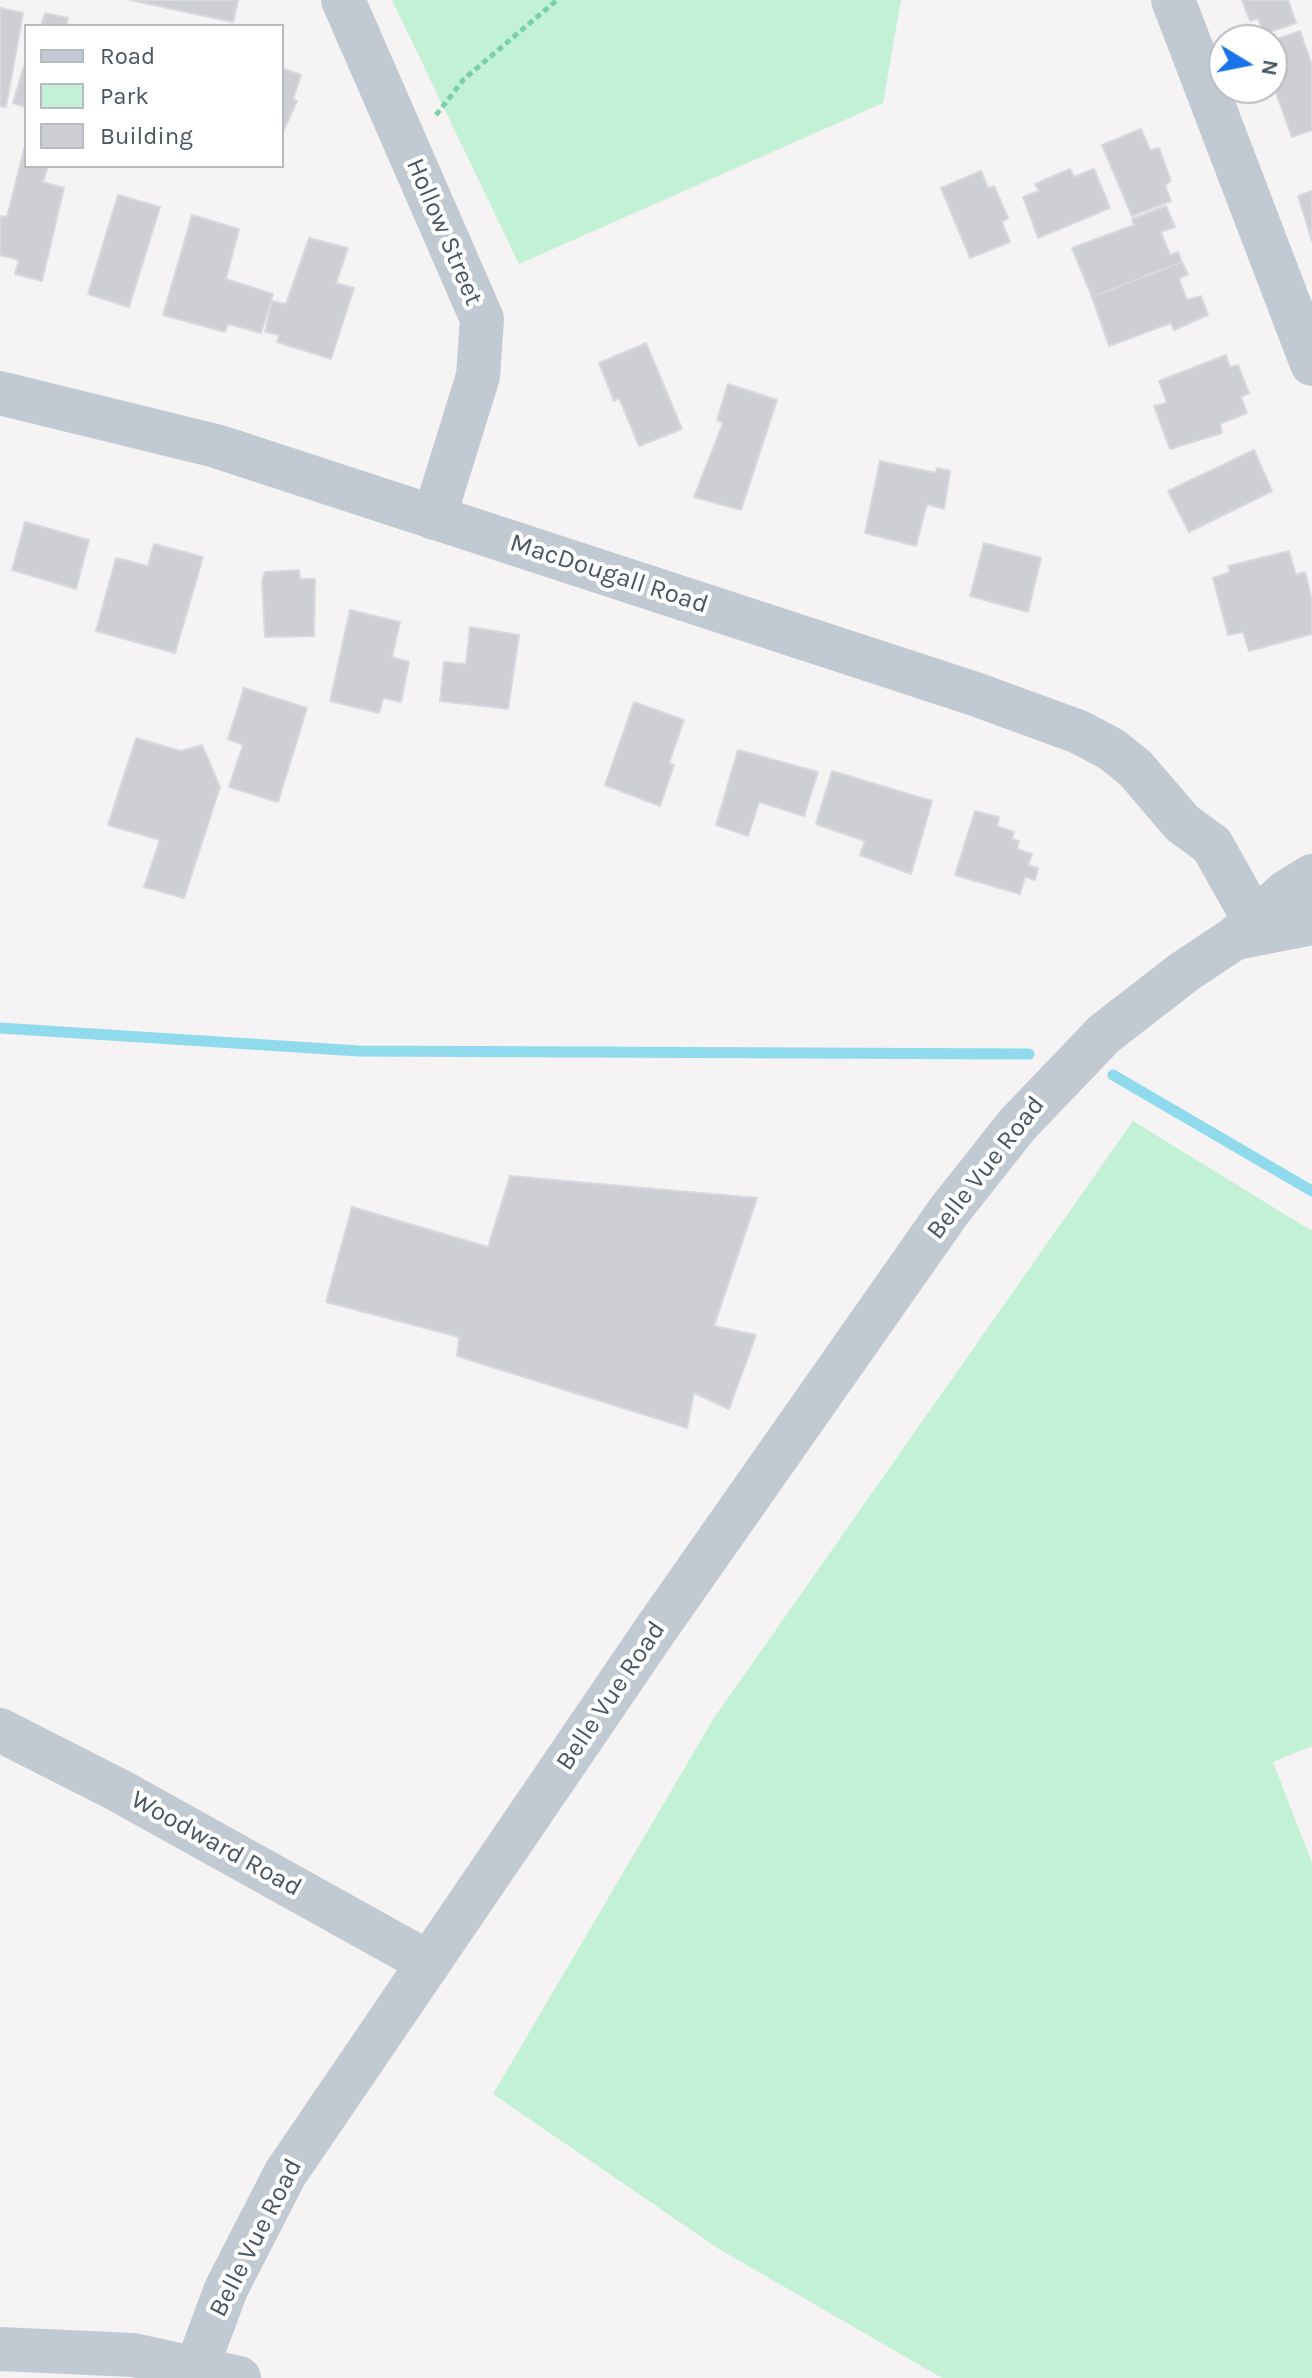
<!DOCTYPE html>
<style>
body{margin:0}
#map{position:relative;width:1312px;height:2378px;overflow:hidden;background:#f5f3f3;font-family:Karla,sans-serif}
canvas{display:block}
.legend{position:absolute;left:24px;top:24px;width:260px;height:144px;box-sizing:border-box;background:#fff;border:2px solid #b7bbc0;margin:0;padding:10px 14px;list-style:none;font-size:24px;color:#4a5661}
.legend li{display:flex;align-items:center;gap:16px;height:40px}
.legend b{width:40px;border:2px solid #b7bbc0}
.north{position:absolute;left:1208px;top:24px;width:80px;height:80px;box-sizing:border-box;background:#fff;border:2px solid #b7bbc0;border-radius:50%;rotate:100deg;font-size:22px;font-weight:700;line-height:32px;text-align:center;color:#4a5661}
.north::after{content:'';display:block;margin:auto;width:28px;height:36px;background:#1a73e8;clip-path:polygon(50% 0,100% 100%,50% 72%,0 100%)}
</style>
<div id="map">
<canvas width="1312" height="2378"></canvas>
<ul class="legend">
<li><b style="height:10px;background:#c1cad2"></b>Road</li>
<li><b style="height:22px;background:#c3f1d5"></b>Park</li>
<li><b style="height:22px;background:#cdcfd5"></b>Building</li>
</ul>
<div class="north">N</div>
</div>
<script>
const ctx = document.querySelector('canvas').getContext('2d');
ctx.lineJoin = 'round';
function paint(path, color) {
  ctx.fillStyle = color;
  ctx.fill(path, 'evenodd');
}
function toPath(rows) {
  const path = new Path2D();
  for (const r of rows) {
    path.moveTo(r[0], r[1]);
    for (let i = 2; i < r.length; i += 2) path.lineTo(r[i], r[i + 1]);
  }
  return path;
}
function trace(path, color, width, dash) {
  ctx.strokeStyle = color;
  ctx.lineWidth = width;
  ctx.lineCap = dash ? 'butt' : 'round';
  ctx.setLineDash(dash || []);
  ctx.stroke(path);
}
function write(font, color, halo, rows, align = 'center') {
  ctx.font = font + ' Karla,sans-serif';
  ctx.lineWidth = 8;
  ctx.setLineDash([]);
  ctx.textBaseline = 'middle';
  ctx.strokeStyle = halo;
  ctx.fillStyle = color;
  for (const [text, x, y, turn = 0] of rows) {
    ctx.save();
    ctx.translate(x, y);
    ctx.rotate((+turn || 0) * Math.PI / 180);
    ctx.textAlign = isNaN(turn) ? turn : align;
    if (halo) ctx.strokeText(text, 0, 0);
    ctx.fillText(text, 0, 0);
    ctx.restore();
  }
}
paint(toPath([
 [392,0,901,0,883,103,519,264],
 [1133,1121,1312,1231,1312,1746,1273,1762,1312,1863,1312,2378,942,2378,719,2249,493,2094,714,1718]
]), '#c3f1d5');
trace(toPath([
 [0,1028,359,1051,1029,1054],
 [1113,1075,1312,1191]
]), '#90daee', 11);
const building = toPath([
 [130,0,238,0,233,22,130,0],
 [1242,0,1288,0,1296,23,1264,34,1258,18,1250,21,1242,0],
 [0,8,23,13,6,107,0,106,0,8],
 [45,13,68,18,66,26,41,26,45,13],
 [1300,31,1312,65,1312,130,1292,137,1272,82,1272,41,1300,31],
 [24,66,26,66,26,107,13,103,24,66],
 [282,68,301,75,293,99,297,101,282,134,282,68],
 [1141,129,1150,150,1159,148,1171,181,1165,185,1171,201,1132,216,1102,145,1141,129],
 [24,149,26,166,48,166,43,182,64,188,42,281,15,274,19,260,0,255,0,220,1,216,7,217,24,149],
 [1070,169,1074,177,1094,169,1110,208,1038,238,1023,197,1039,191,1035,184,1070,169],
 [981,171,988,188,994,186,1008,218,1002,222,1010,242,970,258,941,188,981,171],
 [1312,191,1312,241,1298,196,1312,191],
 [118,195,160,207,129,307,88,294,118,195],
 [1166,206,1175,227,1161,232,1170,255,1178,252,1182,262,1092,297,1072,248,1134,225,1132,219,1166,206],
 [192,215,239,229,226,279,273,294,261,333,228,324,225,332,163,315,192,215],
 [309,238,348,248,336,283,354,288,331,359,277,342,279,335,265,332,272,301,286,304,309,238],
 [1182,262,1188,274,1179,279,1187,300,1201,296,1208,315,1174,330,1171,323,1109,346,1092,297,1182,262],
 [646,343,682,429,639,446,619,398,614,401,599,363,646,343],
 [1226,355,1230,367,1238,365,1249,393,1241,397,1247,413,1220,424,1222,433,1170,449,1154,406,1167,403,1159,381,1226,355],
 [728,384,777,400,741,510,694,497,723,423,717,420,728,384],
 [1254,450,1272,491,1189,532,1168,491,1254,450],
 [880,461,936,473,937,468,950,471,944,509,927,504,916,546,865,533,880,461],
 [25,522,89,540,76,589,12,570,25,522],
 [984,543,1041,558,1028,612,970,596,984,543],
 [154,544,203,557,175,653,96,631,116,558,148,566,154,544],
 [1289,551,1296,575,1305,572,1312,600,1312,634,1249,651,1243,632,1228,635,1213,578,1230,572,1228,566,1289,551],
 [299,570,300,579,315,579,314,636,265,637,262,581,265,572,299,570],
 [350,610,400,622,392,657,409,662,401,702,383,698,379,713,330,701,350,610],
 [470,627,519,635,508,709,440,701,444,662,466,664,470,627],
 [244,688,307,708,278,802,229,787,243,745,228,739,244,688],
 [634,702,684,720,669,763,674,765,660,806,605,785,634,702],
 [136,738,181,751,202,745,220,787,184,898,144,887,160,840,108,825,136,738],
 [738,750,818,772,804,816,759,802,748,836,716,825,738,750],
 [832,771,932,801,911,874,860,855,865,841,816,824,832,771],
 [975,811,999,817,997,826,1014,832,1012,839,1019,841,1017,849,1032,854,1028,865,1038,868,1035,880,1025,877,1020,894,955,875,975,811],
 [510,1176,757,1198,714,1326,756,1335,729,1409,694,1393,687,1428,457,1356,459,1337,326,1302,352,1207,488,1247,510,1176]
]);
paint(building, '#cdcfd5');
trace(building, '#d7d9de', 2);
trace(toPath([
 [436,115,464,79,557,0]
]), '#7ad0a6', 5, [6, 4]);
trace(toPath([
 [343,0,482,319,478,376,434,518],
 [1173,0,1312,364],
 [0,393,216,446,975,694,1079,732,1111,749,1135,768,1182,823,1212,845,1261,932],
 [1236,938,1312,923],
 [0,1730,118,1790,429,1963],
 [0,2349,133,2355,239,2378],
 [197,2367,226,2289,285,2174,656,1629,949,1211,1017,1125,1104,1034,1184,972,1235,938,1286,892,1312,876]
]), '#c1cad2', 44);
write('26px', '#4a5661', '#fff', [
 ["Hollow Street",444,232,67],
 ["MacDougall Road",609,574,18],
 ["Belle Vue Road",986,1168,-52],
 ["Belle Vue Road",611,1696,-56],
 ["Woodward Road",216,1844,29],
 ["Belle Vue Road",256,2238,-63]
]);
</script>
